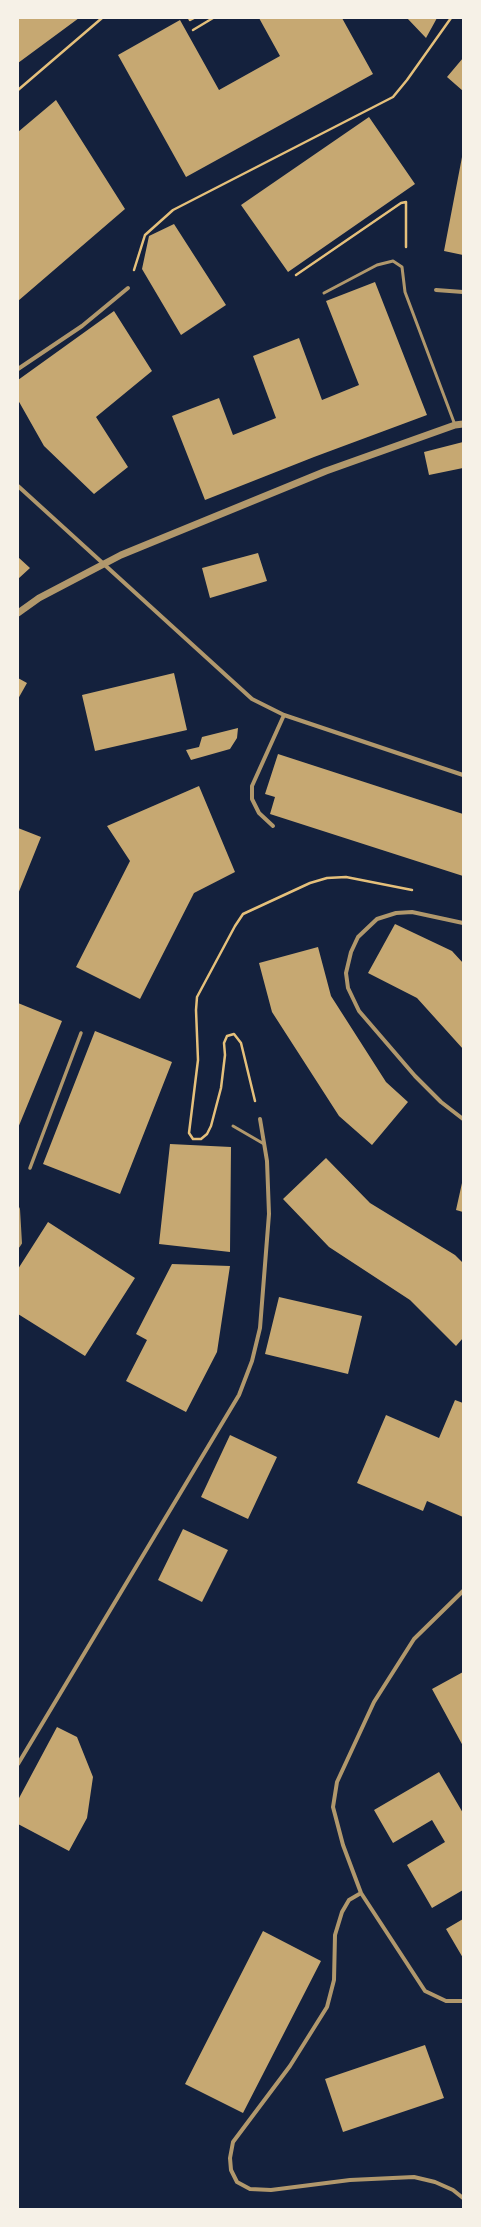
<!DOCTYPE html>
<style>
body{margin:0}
#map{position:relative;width:481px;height:2227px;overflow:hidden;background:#14213d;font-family:"Roboto Condensed",sans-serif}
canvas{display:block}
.frame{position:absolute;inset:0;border:19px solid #f6f1e7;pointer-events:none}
</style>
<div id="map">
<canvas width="481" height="2227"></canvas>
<div class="frame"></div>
</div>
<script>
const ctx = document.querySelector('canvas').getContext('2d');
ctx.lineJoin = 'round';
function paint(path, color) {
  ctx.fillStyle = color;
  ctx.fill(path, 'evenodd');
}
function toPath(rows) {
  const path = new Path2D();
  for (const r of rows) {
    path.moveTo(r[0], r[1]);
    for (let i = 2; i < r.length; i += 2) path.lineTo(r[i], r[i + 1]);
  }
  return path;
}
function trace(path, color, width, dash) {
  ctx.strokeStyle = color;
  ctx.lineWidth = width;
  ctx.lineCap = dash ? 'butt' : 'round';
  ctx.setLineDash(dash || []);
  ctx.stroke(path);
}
paint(toPath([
 [18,18,79,18,18,63],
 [259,18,342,18,373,74,186,177,118,55,180,20,219,90,280,56],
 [407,18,437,18,426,38],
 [463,58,463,91,447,77],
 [56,100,125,209,18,301,18,132],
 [369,117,415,184,288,272,241,205],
 [462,157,463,157,463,255,444,251],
 [174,224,226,305,181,335,142,269,149,236],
 [375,282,427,415,314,457,205,500,172,416,219,398,233,435,276,418,253,356,299,338,322,400,359,385,326,301],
 [114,311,152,371,96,417,128,467,94,494,44,446,18,400,18,380],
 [463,442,463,468,429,475,424,452],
 [258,553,267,581,210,598,202,568],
 [18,557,30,568,18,579],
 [174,673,187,730,95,751,82,695],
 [18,678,27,683,18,699],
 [238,728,237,738,230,749,191,760,186,750,199,747,202,737],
 [278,754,463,814,463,876,270,814,275,797,265,794],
 [199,786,235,872,194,893,140,999,76,967,130,861,107,826],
 [18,828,41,837,18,894],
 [395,924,452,951,463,963,463,1049,417,998,368,973],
 [318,947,331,996,386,1082,408,1102,372,1145,339,1116,272,1012,259,963],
 [18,1003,62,1021,18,1128],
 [95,1031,172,1062,120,1194,43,1164],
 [170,1144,231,1147,230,1252,159,1244],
 [326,1158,370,1203,455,1255,463,1263,463,1338,456,1346,410,1300,329,1247,283,1199],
 [462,1183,463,1183,463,1212,456,1210],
 [48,1222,135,1278,85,1356,18,1314,18,1269],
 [172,1264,230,1266,217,1352,186,1412,126,1381,147,1340,136,1334],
 [279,1297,362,1316,348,1374,265,1354],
 [455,1400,463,1403,463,1517,427,1501,423,1511,357,1483,386,1415,439,1438],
 [230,1435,277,1457,248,1519,201,1497],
 [183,1529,228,1550,202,1602,158,1580],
 [463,1672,463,1746,432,1689],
 [57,1727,77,1737,93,1777,87,1818,69,1851,18,1824,18,1800],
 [439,1772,463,1813,463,1890,432,1908,407,1865,445,1842,432,1820,393,1843,374,1810],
 [463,1919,463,1958,446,1929],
 [263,1931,321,1961,243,2113,185,2084],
 [425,2045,444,2098,343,2132,325,2079]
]), '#c6a872');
trace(toPath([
 [189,18,190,20,194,18],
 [193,30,213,18],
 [18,90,102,18],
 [134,270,145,235,173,210,393,97,407,80,451,18],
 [296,275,401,203,406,202,406,247],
 [255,1101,241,1043,234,1034,227,1036,224,1043,225,1055,221,1088,211,1126,207,1134,201,1139,193,1139,189,1133,198,1060,196,1010,197,997,235,926,243,914,310,883,327,878,346,877,412,890]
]), '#e5c07b', 2.5);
trace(toPath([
 [324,293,377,265,393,261,402,267,405,292,455,425],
 [233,1126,264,1144]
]), '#b1986c', 3);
trace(toPath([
 [30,1168,81,1033]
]), '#b1986c', 3.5);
trace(toPath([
 [436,290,463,292],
 [18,369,82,326,128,288],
 [18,486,252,699,284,715,463,775],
 [273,826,259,813,252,799,252,786,284,715],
 [463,923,412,912,396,913,377,919,358,937,351,952,346,973,348,988,359,1011,415,1076,441,1102,463,1119],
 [18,1209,20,1243,18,1246],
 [18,1764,239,1395,252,1361,260,1328,269,1214,267,1161,260,1119],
 [361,1893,343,1845,333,1807,337,1782,374,1702,414,1639,463,1591],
 [463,2001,446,2001,425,1991,361,1893,349,1900,342,1912,335,1935,334,1980,327,2007,290,2066,233,2142,230,2158,231,2170,237,2182,250,2189,271,2190,350,2180,414,2177,435,2182,453,2190,463,2198]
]), '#b1986c', 4);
trace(toPath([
 [18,613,39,598,121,555,326,471,455,425,463,424]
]), '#b1986c', 7);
</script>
